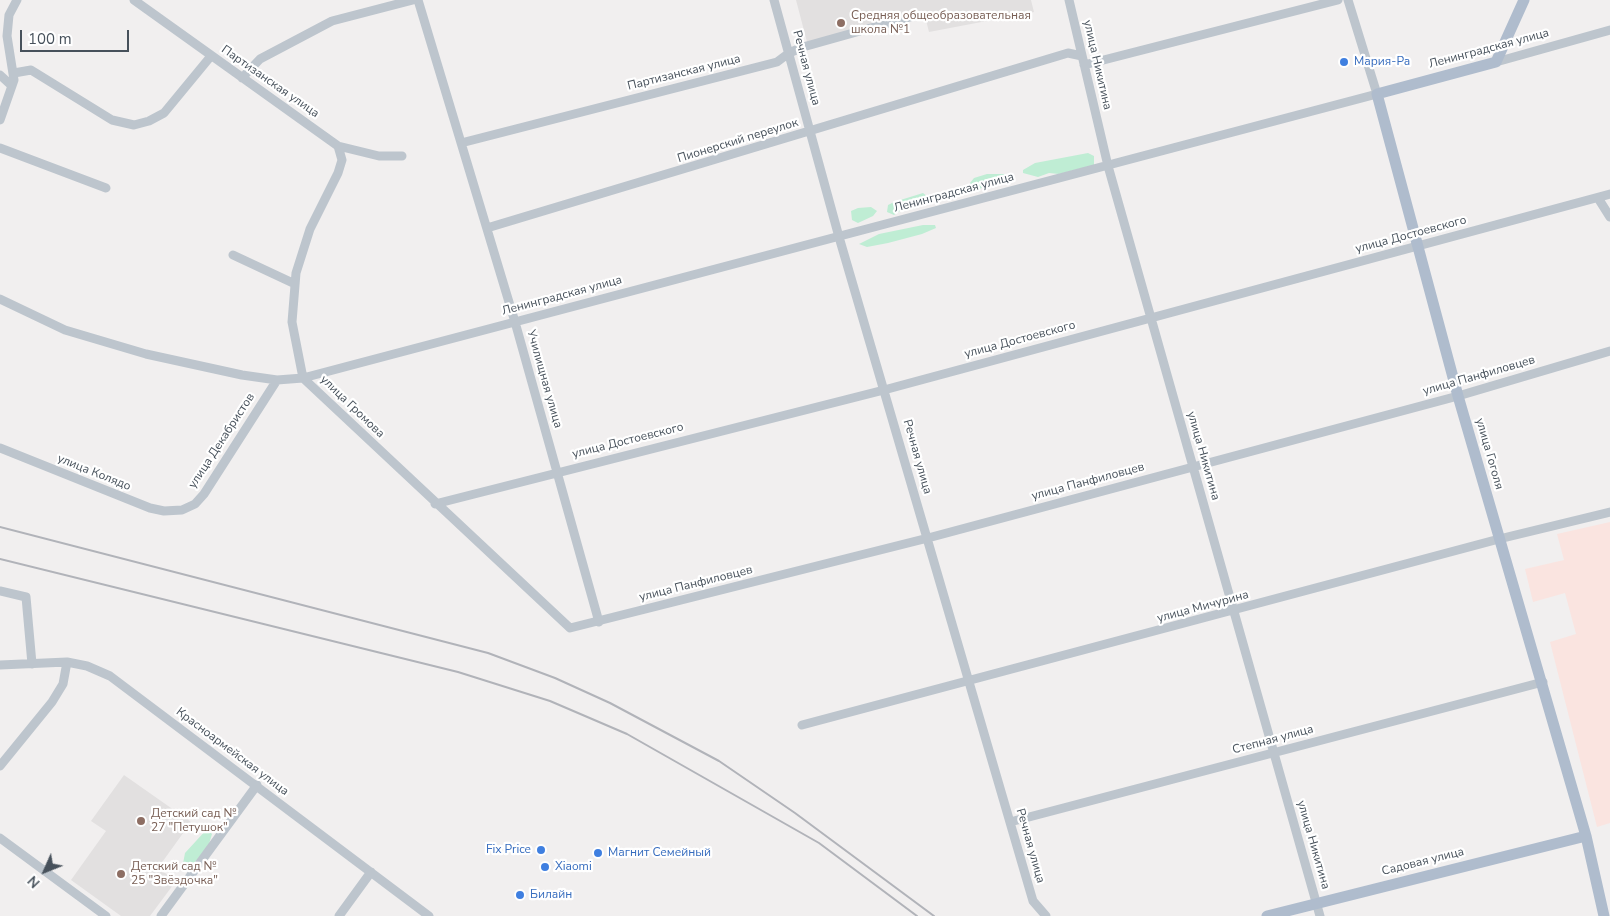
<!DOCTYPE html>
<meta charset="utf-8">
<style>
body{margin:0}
#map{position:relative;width:1610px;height:916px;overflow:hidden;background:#f1efef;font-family:"Nunito Sans",sans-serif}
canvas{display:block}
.north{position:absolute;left:20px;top:846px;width:50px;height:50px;-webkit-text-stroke:4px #fff;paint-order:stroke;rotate:226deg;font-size:14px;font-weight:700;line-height:20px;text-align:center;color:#47515b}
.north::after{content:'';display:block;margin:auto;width:18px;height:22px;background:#47515b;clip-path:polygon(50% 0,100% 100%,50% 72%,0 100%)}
.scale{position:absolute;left:20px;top:30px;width:109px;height:22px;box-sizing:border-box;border:2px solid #47515b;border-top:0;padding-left:6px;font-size:15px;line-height:18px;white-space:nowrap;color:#47515b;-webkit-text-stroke:4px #fff;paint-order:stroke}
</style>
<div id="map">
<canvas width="1610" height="916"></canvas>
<div class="north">N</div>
<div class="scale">100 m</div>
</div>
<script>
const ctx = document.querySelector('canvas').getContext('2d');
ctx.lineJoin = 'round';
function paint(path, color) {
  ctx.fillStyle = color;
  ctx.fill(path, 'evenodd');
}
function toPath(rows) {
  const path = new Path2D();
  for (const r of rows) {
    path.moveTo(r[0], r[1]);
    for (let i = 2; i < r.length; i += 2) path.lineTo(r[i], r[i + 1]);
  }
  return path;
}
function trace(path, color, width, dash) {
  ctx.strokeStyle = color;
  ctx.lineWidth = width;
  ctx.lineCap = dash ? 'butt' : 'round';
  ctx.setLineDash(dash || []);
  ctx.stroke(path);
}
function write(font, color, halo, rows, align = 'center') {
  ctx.font = font + ' "Nunito Sans",sans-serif';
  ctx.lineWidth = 4.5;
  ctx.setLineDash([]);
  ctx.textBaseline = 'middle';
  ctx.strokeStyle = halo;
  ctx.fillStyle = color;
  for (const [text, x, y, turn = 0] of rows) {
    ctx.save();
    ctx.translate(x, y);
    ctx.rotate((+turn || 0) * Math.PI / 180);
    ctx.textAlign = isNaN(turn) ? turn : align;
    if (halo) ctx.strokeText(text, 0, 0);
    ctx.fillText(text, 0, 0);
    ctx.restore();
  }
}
paint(toPath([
 [796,0,1031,0,1034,12,929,32,924,12,807,42],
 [124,775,191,822,158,868,176,881,150,916,121,916,71,880,106,831,91,821]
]), '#e2e0e0');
paint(toPath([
 [1610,522,1610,823,1597,827,1550,642,1576,634,1565,593,1533,602,1525,569,1564,560,1557,534]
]), '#fae4e0');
paint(toPath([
 [1088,153,1094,156,1094,165,1059,174,1049,173,1038,177,1023,173,1023,170,1035,163],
 [987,174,1005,174,1006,177,991,186,981,188,979,192,972,189,970,183,974,178],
 [923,193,928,197,915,208,900,211,894,215,887,212,888,205,894,202],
 [871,207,877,211,873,216,858,223,852,220,851,211,858,208],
 [923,225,935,225,936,228,922,234,888,243,867,247,859,244,879,234],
 [207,829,212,834,209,844,197,860,184,872,182,869,185,853]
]), '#bfedd4');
trace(toPath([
 [134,0,338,146,379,156,402,156],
 [418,0,515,322,599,622],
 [774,0,839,237,1033,901,1046,916],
 [1069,0,1108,166,1320,916],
 [1496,62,1610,30],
 [1084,65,1338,0],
 [14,73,31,70,112,120,134,125,149,121,164,113,211,56],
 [0,75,12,86],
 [242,78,260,59,332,21,413,0],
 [0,120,14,80,7,36,9,15,17,0],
 [461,143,777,62,789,53,803,47,910,17],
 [0,148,106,188],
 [1598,198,1610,217],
 [487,228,1068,53,1082,56],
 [233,255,295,284],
 [0,299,65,330,146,354,242,375,277,380,303,378,1377,94,1348,0],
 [303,378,570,628,928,538,1458,396,1610,351],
 [303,378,292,322,296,273,310,229,338,173,342,160,338,146],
 [0,448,150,508,164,511,182,510,195,504,204,494,277,380],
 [435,504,884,390,1610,194],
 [0,591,26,597,32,664],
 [0,665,67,662,87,666,110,676,429,916],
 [802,725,1499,539,1610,512],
 [0,766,52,702,63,684,67,662],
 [1010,822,1543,682],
 [0,838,106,916],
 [161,916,257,785],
 [339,916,371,872]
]), '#bdc5cd', 9);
trace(toPath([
 [1524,0,1496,62,1377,94,1458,396,1586,836,1604,916],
 [1267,916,1586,836]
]), '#afbccd', 11);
trace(toPath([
 [0,527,488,653,555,678,610,703,719,761,795,813,934,916],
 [0,559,458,672,550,701,627,734,819,843,917,916]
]), '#b1b3b9', 2);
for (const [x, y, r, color] of [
 [841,23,5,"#8d6e63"],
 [1344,62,5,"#3f7fe0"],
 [141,821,5,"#8d6e63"],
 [541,850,5,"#3f7fe0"],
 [598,853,5,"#3f7fe0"],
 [545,867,5,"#3f7fe0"],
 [121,874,5,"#8d6e63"],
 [520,895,5,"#3f7fe0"]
]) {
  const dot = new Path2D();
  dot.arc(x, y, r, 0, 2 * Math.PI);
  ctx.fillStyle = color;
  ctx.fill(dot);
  trace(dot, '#fff', 2);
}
write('12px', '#785e54', '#fff', [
 ["Средняя общеобразовательная",851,16],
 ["школа №1",851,30],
 ["Детский сад №",151,814],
 ["27 \"Петушок\"",151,828],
 ["Детский сад №",131,867],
 ["25 \"Звёздочка\"",131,881]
], 'left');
write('12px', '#47515b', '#fff', [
 ["Ленинградская улица",1489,49,-15],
 ["улица Никитина",1097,65,77],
 ["Речная улица",806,68,75],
 ["Партизанская улица",684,73,-14],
 ["Партизанская улица",270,82,35],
 ["Пионерский переулок",738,141,-17],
 ["Ленинградская улица",954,193,-15],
 ["улица Достоевского",1411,235,-15],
 ["Ленинградская улица",562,296,-15],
 ["улица Достоевского",1020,340,-15],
 ["улица Панфиловцев",1479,376,-16],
 ["Училищная улица",544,379,74],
 ["улица Громова",352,407,44],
 ["улица Декабристов",222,441,-57],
 ["улица Достоевского",628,441,-14],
 ["улица Гоголя",1489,454,74],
 ["улица Никитина",1203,456,74],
 ["Речная улица",917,457,74],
 ["улица Колядо",94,473,22],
 ["улица Панфиловцев",1088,482,-15],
 ["улица Панфиловцев",696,584,-14],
 ["улица Мичурина",1203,607,-15],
 ["Степная улица",1273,740,-15],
 ["Красноармейская улица",232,752,37],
 ["улица Никитина",1313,845,74],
 ["Речная улица",1030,846,74],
 ["Садовая улица",1423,862,-14]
]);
write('12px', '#366cbe', '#fff', [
 ["Мария-Ра",1354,62],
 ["Fix Price",531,850,"right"],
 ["Магнит Семейный",608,853],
 ["Xiaomi",555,867],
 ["Билайн",530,895]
], 'left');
</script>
